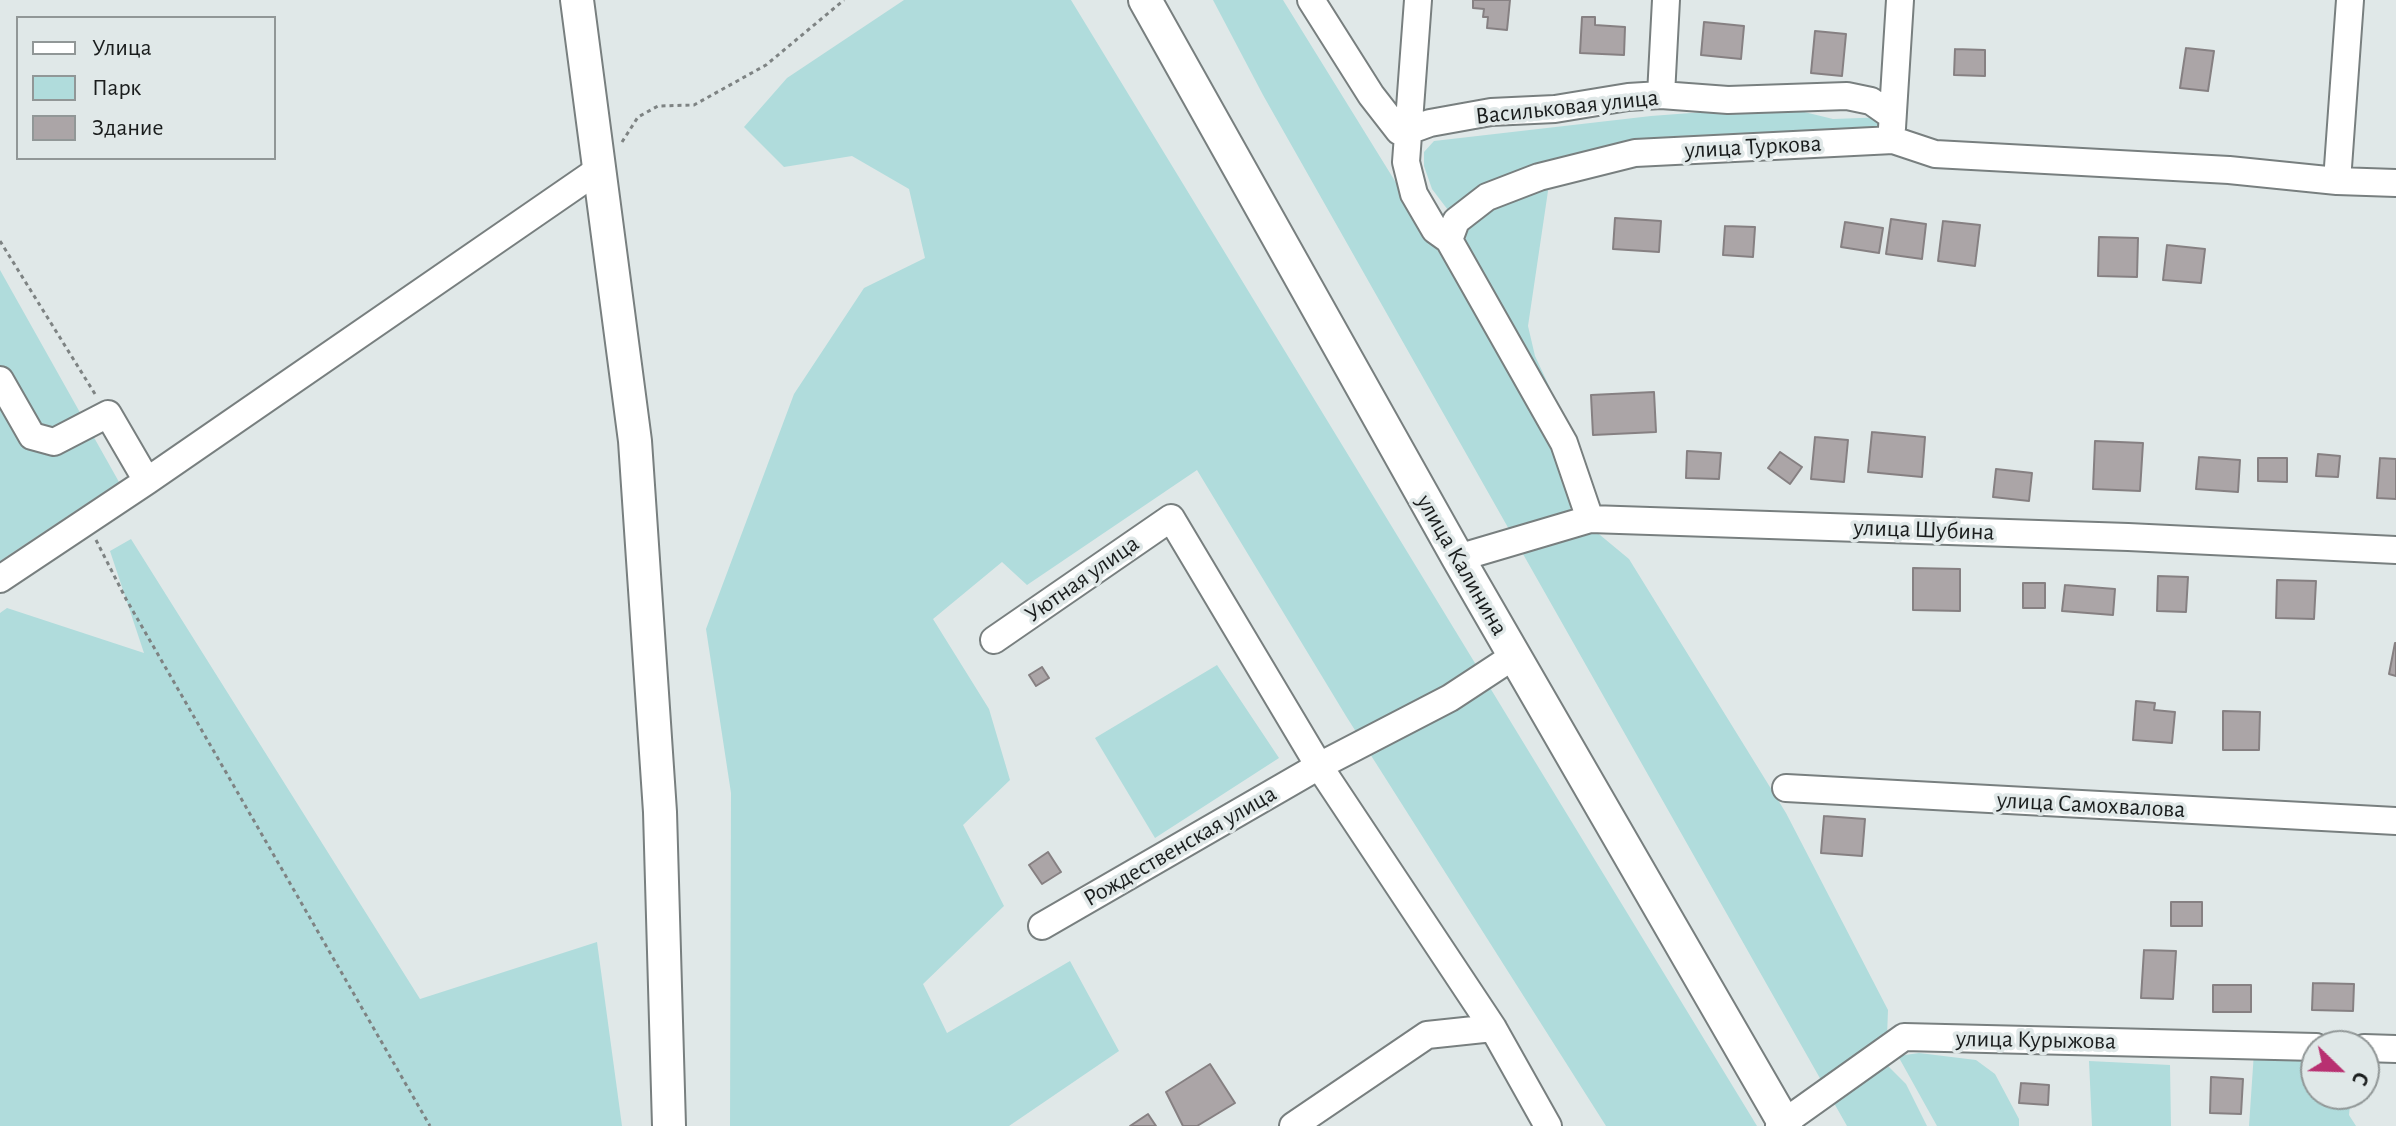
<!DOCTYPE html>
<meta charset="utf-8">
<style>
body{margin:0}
#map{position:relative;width:2396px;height:1126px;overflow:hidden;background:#e0e8e8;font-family:"Alegreya Sans",sans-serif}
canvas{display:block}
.legend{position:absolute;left:16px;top:16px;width:260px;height:144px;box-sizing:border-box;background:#e0e8e8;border:2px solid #919797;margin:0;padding:10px 14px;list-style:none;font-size:24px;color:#1a1d1d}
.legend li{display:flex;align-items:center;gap:16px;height:40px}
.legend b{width:40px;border:2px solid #919797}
.north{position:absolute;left:2300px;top:1030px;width:80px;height:80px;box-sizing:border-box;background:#e0e8e8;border:2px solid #919797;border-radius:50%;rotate:113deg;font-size:22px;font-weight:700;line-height:32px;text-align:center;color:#1a1d1d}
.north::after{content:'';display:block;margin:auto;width:28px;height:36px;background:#b83071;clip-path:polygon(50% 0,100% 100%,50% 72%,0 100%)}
</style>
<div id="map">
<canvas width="2396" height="1126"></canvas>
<ul class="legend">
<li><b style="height:10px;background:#fff"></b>Улица</li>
<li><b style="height:22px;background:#b0dcdc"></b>Парк</li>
<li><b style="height:22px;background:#aba5a7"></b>Здание</li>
</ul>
<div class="north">С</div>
</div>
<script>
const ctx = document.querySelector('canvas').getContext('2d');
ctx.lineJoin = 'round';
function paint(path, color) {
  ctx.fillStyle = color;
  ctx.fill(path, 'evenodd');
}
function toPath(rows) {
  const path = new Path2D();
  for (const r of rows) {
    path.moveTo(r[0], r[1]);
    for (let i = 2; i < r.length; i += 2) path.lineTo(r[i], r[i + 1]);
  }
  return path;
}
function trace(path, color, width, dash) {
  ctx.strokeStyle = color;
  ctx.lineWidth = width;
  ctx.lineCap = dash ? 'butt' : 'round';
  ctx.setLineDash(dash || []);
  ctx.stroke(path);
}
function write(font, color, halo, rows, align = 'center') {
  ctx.font = font + ' "Alegreya Sans",sans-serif';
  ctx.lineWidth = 7;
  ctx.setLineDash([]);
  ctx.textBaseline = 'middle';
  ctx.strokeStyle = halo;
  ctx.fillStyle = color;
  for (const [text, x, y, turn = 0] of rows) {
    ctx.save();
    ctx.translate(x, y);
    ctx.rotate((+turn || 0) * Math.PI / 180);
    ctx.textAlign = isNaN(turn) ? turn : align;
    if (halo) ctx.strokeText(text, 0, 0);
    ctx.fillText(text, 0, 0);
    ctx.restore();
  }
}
paint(toPath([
 [904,0,1071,0,1757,1126,1606,1126,1346,716,1197,470,1027,585,1002,562,933,619,989,709,1010,780,963,825,1004,906,923,984,947,1033,1070,961,1119,1051,1009,1126,730,1126,731,793,706,629,794,394,864,288,925,258,909,189,852,156,784,167,744,127,787,78],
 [1213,0,1283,0,1557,443,1575,499,1568,513,1594,530,1629,559,1786,813,1888,1010,1886,1064,1906,1084,1927,1126,1847,1126,1263,95],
 [1757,108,1796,110,1833,119,1888,117,1882,131,1681,140,1579,153,1517,170,1516,179,1451,214,1432,189,1424,166,1424,152,1434,141,1651,116],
 [1544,183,1548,191,1528,326,1535,356,1551,390,1549,398,1468,255,1465,234,1473,214],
 [0,270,119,482,0,561],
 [131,539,420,999,597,942,622,1126,0,1126,0,613,7,608,144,653,110,551],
 [1217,665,1279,758,1155,838,1095,738],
 [2254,1052,2305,1060,2310,1080,2316,1080,2316,1094,2351,1094,2349,1115,2356,1126,2249,1126],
 [1919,1053,1976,1060,1995,1074,2019,1119,2019,1126,1937,1126,1898,1056],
 [2089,1061,2170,1065,2171,1126,2092,1126]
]), '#b0dcdc');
const building = toPath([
 [1473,0,1510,0,1507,30,1487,28,1488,17,1483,17,1484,9,1473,8,1473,0],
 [1582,17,1595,17,1595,25,1625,27,1624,55,1580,53,1582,17],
 [1704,22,1744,26,1741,59,1701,55,1704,22],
 [1815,31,1846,34,1842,76,1811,73,1815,31],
 [2186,48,2214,51,2208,91,2180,88,2186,48],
 [1955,49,1985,50,1985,76,1954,75,1955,49],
 [1615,218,1661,221,1659,252,1613,249,1615,218],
 [1891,219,1926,224,1922,259,1886,254,1891,219],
 [1943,221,1980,225,1975,266,1938,261,1943,221],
 [1845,222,1883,228,1879,253,1841,247,1845,222],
 [1725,226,1755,227,1753,257,1723,255,1725,226],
 [2099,237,2138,238,2137,277,2098,276,2099,237],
 [2167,245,2205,249,2201,283,2163,280,2167,245],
 [1654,392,1656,432,1593,435,1591,395,1654,392],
 [1872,432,1925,437,1922,477,1868,472,1872,432],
 [1815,437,1848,440,1844,482,1811,479,1815,437],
 [2095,441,2143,443,2140,491,2093,489,2095,441],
 [1687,451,1721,453,1719,479,1686,478,1687,451],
 [1780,452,1802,467,1790,484,1768,468,1780,452],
 [2318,454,2340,456,2338,477,2316,476,2318,454],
 [2199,457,2240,460,2238,492,2196,489,2199,457],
 [2258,458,2287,458,2287,482,2258,481,2258,458],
 [2380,458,2396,459,2396,499,2377,498,2380,458],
 [1996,469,2032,473,2029,501,1993,497,1996,469],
 [1913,568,1960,569,1960,611,1913,610,1913,568],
 [2158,576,2188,577,2186,612,2157,611,2158,576],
 [2277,580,2316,581,2314,619,2276,618,2277,580],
 [2023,583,2045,583,2045,608,2023,608,2023,583],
 [2065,585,2115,589,2113,615,2062,611,2065,585],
 [2395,643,2396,643,2396,676,2389,674,2395,643],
 [1042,667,1049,678,1036,686,1029,675,1042,667],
 [2136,701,2155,703,2154,710,2175,712,2172,743,2133,740,2136,701],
 [2223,711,2260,712,2259,750,2223,750,2223,711],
 [1824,816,1865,819,1862,856,1821,853,1824,816],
 [1048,852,1061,872,1042,884,1029,865,1048,852],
 [2171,902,2202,902,2202,926,2171,926,2171,902],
 [2144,950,2176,951,2173,999,2141,998,2144,950],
 [2313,983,2354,984,2353,1011,2312,1010,2313,983],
 [2213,985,2251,985,2251,1012,2213,1012,2213,985],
 [1210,1064,1235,1103,1197,1126,1183,1126,1166,1092,1210,1064],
 [2211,1077,2243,1079,2241,1114,2210,1113,2211,1077],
 [2021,1083,2049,1085,2048,1105,2019,1103,2021,1083],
 [1148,1114,1156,1126,1130,1126,1148,1114]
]);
paint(building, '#aba5a7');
trace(building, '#868082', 2);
const minor = toPath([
 [1311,0,1371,95,1399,131,1408,131,1430,123,1491,112,1555,109,1628,97,1661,95,1728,100,1847,96,1871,101,1891,115],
 [1418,0,1406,162,1414,194,1435,230,1449,240],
 [1661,95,1666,0],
 [1892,128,1900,0],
 [2337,181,2350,0],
 [0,380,32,436,54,442,108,414,147,481],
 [1590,519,1564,443,1449,240,1456,221,1487,197,1539,177,1635,153,1893,140,1935,154,2229,170,2337,181,2396,183],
 [1458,558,1590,519,2128,537,2396,550],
 [0,579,147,481,601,168],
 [994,640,1171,518,1319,766,1493,1028,1548,1126],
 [1786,788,2396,821],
 [1042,926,1319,766,1450,698,1514,656],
 [2364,1048,2396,1049],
 [1293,1126,1427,1035,1493,1028],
 [1779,1126,1904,1037,2316,1047]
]);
const major = toPath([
 [577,0,635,441,660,812,669,1126],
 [1145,0,1458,558,1786,1126]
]);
trace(minor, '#787f7f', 30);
trace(major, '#787f7f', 36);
trace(toPath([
 [622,142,638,117,658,106,694,105,766,65,844,0],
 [0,241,95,394],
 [96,540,126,599,430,1126]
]), '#7e8383', 3, [4, 4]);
trace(minor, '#fff', 26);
trace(major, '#fff', 32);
write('24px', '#1a1d1d', '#e0e8e8', [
 ["Васильковая улица",1567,107,-6],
 ["улица Туркова",1753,147,-3],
 ["улица Шубина",1924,530,2],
 ["улица Калинина",1462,565,60],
 ["Уютная улица",1082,579,-35],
 ["улица Самохвалова",2091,805,3],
 ["Рождественская улица",1180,846,-30],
 ["улица Курыжова",2036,1040,1]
]);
</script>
